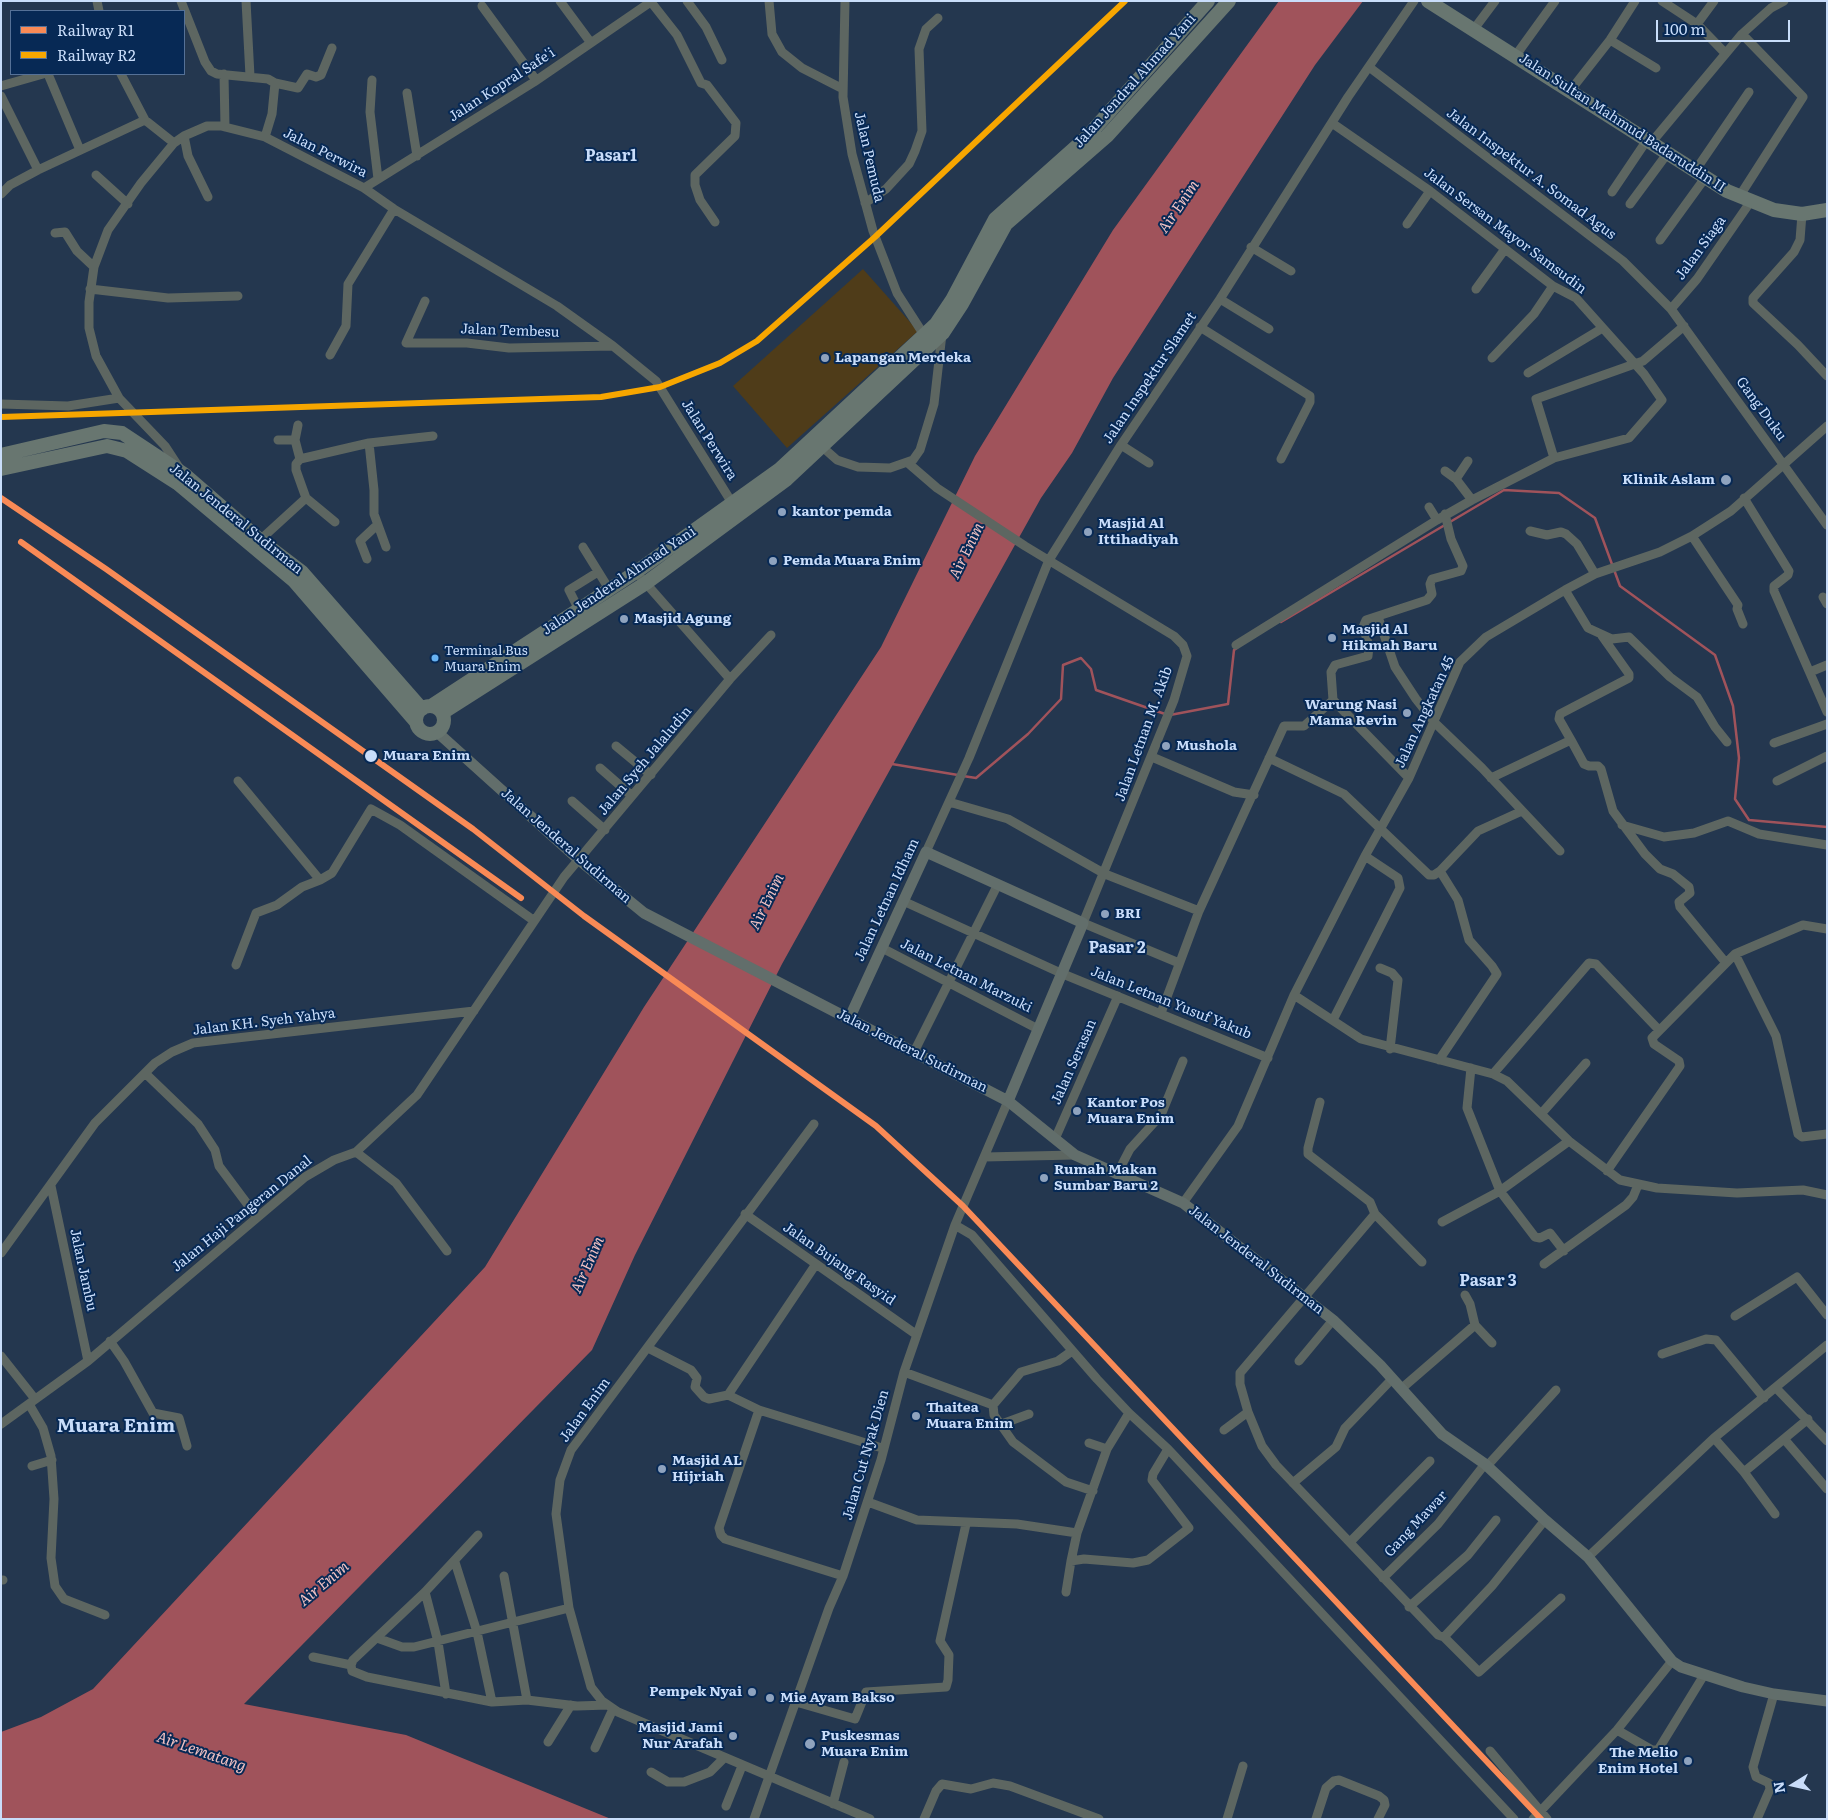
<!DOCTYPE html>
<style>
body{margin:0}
#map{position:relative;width:1828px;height:1820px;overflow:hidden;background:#24374f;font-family:Literata,serif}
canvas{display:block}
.frame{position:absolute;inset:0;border:2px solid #c9ddfa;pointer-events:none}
.legend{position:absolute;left:10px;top:10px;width:175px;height:65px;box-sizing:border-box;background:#072955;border:1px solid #557197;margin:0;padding:6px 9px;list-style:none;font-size:15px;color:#c9ddfa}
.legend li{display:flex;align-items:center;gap:10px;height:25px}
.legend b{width:25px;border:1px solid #557197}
.north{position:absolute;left:1768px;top:1760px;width:50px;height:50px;-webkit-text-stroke:4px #072955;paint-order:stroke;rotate:260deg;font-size:14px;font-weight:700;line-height:20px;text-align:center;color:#c9ddfa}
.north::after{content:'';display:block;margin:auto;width:18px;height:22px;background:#c9ddfa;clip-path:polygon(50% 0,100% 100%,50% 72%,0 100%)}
.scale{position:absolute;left:1656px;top:20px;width:134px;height:22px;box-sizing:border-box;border:2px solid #c9ddfa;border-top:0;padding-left:6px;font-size:15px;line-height:18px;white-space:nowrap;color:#c9ddfa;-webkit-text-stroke:4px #072955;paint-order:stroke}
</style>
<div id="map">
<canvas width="1828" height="1820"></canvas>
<div class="frame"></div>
<ul class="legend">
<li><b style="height:6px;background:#f98a56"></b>Railway R1</li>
<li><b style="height:6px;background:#f7a600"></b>Railway R2</li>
</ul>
<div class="north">N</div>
<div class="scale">100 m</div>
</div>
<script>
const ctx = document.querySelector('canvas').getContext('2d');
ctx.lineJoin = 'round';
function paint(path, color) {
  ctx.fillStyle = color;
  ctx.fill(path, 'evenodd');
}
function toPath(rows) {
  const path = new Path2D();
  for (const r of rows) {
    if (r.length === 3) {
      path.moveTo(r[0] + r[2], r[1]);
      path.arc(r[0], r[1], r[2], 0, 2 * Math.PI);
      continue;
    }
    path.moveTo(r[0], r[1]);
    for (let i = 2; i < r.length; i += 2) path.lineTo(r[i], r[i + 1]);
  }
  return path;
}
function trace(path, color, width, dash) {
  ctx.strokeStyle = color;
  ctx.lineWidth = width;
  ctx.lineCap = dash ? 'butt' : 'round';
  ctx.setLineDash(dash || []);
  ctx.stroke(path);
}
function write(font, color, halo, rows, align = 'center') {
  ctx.font = font + ' Literata,serif';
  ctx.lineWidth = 4;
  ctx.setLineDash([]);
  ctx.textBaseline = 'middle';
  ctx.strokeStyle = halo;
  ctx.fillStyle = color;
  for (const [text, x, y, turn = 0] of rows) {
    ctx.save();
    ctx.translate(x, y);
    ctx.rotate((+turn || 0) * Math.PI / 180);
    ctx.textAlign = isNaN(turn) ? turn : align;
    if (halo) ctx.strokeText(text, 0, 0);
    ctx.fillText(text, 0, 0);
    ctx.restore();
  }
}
paint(toPath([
 [863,269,918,331,787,448,733,386]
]), '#4f3c19');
paint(toPath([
 [1279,1,1363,1,1315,65,1113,378,1072,453,1041,498,782,964,635,1255,592,1350,244,1704,406,1735,611,1819,1,1819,1,1732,41,1717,93,1689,485,1267,644,1007,881,647,975,456,1113,230]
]), '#a0535b');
trace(toPath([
 [1281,622,1504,490,1559,493,1595,518,1620,586,1715,655,1733,706,1739,758,1735,799,1749,820,1827,827],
 [1170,715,1228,704,1234,650,1237,648],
 [892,764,958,775],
 [963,776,976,778,1028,734,1061,699,1063,665,1081,658,1091,669,1096,690,1165,714]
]), '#a0535b', 2.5);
trace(toPath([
 [97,1,99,11],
 [181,1,205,62,211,71,217,74,268,79,275,83,272,114,265,137],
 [246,1,250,76],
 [560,1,591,43],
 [687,1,706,27,722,60],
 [769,1,772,34,782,52,802,68,843,89],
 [845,1,843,97,852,154,873,231,897,293,924,335],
 [1662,1,1697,24,1725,53],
 [651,2,677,35,701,83,707,85,736,123,735,136,695,175,695,185,700,200,715,222],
 [482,6,536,80],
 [1697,24,1714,1],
 [1474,29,1495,1],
 [1742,34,1771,8,1784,1],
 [1610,40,1656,68],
 [1516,55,1555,1],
 [1369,67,1623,261,1671,309,1827,525],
 [48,74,80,150],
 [121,74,145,120,174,143],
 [224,74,225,127],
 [372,80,370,112,378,179],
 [275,83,298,88,307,74,316,77,321,75,332,48],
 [1,86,43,74],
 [1570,91,1610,40,1635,1],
 [407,93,417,156],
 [1,96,38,170],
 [1332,123,1430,191,1553,286,1576,298,1644,374,1662,400,1629,438,1554,458,1472,500,1437,520,1429,507],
 [184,136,188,156,208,197],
 [1651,143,1742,34,1803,97,1739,197],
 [1695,171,1749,92],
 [96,175,128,204],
 [364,188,534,82,652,1],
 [1612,192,1647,140],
 [1,194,10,185,38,170,145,120],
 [865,203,886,189,909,164,915,151,922,131,919,49,926,29,938,18],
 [1630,204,1667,154],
 [1802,214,1800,240,1794,252,1753,298,1753,303,1798,345,1827,376],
 [1407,224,1430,191],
 [55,233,65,232,77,251,94,267],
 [1660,240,1705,178],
 [1251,247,1291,271],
 [90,289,168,298,238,296],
 [1476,289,1505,249],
 [1220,299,1269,329],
 [425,301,406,343,467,343,509,348,613,346],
 [1671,309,1697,279,1751,201],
 [1200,327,1310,396,1310,402,1281,459],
 [330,355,346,326,348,284,394,209],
 [1492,358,1534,314,1553,286],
 [1528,373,1601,329],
 [1,404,68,406,119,398],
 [298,425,295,440,300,459],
 [278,440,295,440],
 [369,443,374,490,374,514,386,547],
 [819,444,837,460,858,467,890,468,913,460,920,450,934,404,942,334],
 [1121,445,1149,463],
 [1554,458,1536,399,1643,361,1684,326],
 [908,463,937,488,1025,546,1174,636,1183,645,1187,656,1174,700,1083,923,1179,963],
 [180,469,165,446,119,398,96,356,89,328,89,302,94,267,108,230,141,183,174,143,184,136,207,126,221,126,265,137,364,188,394,209,557,306,613,346,656,381,734,506],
 [1445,471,1456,479,1472,500],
 [1456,479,1468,461],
 [306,498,335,522],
 [1744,498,1789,571,1788,575,1774,586,1774,591,1827,712],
 [1530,531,1547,535,1561,532,1566,534,1577,544,1595,574],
 [1692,536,1738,605,1737,609,1743,624],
 [260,540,306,498,296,470,296,464,300,459,369,443,433,436],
 [583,547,609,589],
 [367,559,360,541,376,526],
 [636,572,730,679],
 [1565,590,1588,628,1612,639,1629,637,1670,677,1697,697,1715,727,1727,742],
 [1823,597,1827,604],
 [578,608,569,590,598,572],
 [1378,617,1395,667,1416,699,1435,723,1482,768,1560,851],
 [1236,645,1437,520],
 [1810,672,1827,665],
 [1571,740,1584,764,1589,766,1598,766,1601,769,1613,811,1645,854,1660,869,1673,874,1689,887,1690,893,1679,902,1680,907,1726,963],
 [1774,743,1827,724],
 [616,746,651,775],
 [1152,757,1234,792,1254,795],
 [1269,758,1344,794,1429,875,1434,875,1440,871,1478,831,1522,811],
 [600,768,632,796],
 [1409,778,1333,700,1331,672,1335,665,1368,656,1369,646,1363,627,1366,620,1427,600,1432,594,1430,584,1432,579,1461,571,1463,566,1451,539,1445,514],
 [1491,778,1571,740,1559,719,1560,714,1629,678,1629,674,1602,636],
 [238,781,320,880,332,873,371,809,400,825,533,920],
 [1777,781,1827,756],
 [572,801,605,830],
 [949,802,1008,819,1105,874,1199,911],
 [1622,825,1664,837,1694,833,1728,821,1759,834,1827,845],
 [926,852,969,758,1049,560,1121,445,1220,299,1348,97,1414,1],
 [903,901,1063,974,1268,1058],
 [882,948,1038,1029],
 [1735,954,1776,1036,1798,1134,1802,1137,1827,1134],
 [236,965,256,913,277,905,302,887,320,880],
 [1380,968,1392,973,1398,980,1390,1049],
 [1294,995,1361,1039,1493,1074,1507,1081,1569,1141,1620,1180,1657,1188,1737,1193,1803,1190,1827,1195],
 [1161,1013,1199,911,1284,726,1304,726,1333,700],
 [1333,1020,1400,888,1398,878,1365,856],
 [914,1052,998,884],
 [1439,1060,1497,974,1492,966,1469,940,1458,900,1440,871],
 [1471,1068,1467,1108,1500,1191,1535,1237,1540,1238,1550,1233,1564,1251],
 [145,1073,198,1124,215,1150,219,1166,257,1217],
 [1493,1074,1589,963,1596,964,1659,1030],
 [1320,1102,1308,1148,1308,1154,1370,1202,1375,1214,1422,1262],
 [1541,1114,1586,1063],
 [814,1124,571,1450,560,1480,556,1514,569,1608,591,1687,602,1701,618,1712,870,1819],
 [1055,1139,1118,996],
 [356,1152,396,1183,447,1251],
 [984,1157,1075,1155],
 [1607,1171,1680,1066,1679,1061,1654,1044,1652,1038,1735,954,1803,925,1827,929],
 [1117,1174,1130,1149,1161,1115,1183,1061],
 [51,1186,88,1361],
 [1183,1203,1238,1126,1294,995,1365,856,1409,778,1460,662,1486,637,1565,590,1595,574,1660,552,1692,536,1731,511,1827,426],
 [745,1214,917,1335],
 [1375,1214,1240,1373,1240,1384,1248,1412,1262,1446,1276,1465,1438,1635,1444,1637,1492,1586,1545,1520],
 [1442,1222,1500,1191,1569,1141],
 [955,1225,972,1235,1097,1379,1129,1413,1168,1449,1514,1819],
 [1,1253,95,1123,155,1063,172,1052,193,1043,474,1011],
 [1544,1264,1626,1205,1633,1197,1638,1185],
 [1465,1295,1470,1304,1475,1325],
 [1735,1316,1797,1277,1827,1315],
 [110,1341,124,1361,153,1413,179,1418,187,1446],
 [648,1348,691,1370,697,1378,695,1387,704,1397,709,1399,728,1395],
 [1662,1354,1706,1339,1716,1340,1764,1398],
 [1,1356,35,1399],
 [1299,1361,1333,1320],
 [904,1372,993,1405],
 [1776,1388,1827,1441],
 [1401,1389,1475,1325,1492,1343],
 [728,1395,759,1410,882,1448],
 [728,1395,816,1264],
 [29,1404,43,1428,51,1456,54,1499,51,1558,55,1586,64,1599,105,1615],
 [993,1405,994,1415,1013,1442,1066,1482,1093,1491],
 [993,1405,1021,1372,1058,1361,1072,1351],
 [759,1410,719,1528,721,1535,725,1539,843,1576],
 [1129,1413,1107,1449,1077,1533,1071,1561,1084,1559,1133,1563,1148,1560,1189,1528,1152,1480,1153,1474,1168,1449],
 [1,1424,88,1361,305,1177,334,1160,356,1152,417,1095,564,877,730,679,771,635],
 [999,1425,1029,1414],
 [1224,1430,1248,1412],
 [1714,1438,1744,1472,1775,1514],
 [1785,1440,1827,1489],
 [1089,1443,1107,1449],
 [32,1466,52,1460],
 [1487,1466,1556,1390],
 [1744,1472,1808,1419],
 [1293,1483,1336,1447,1345,1428,1392,1379],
 [868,1502,917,1520,1017,1524,1077,1533],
 [478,1535,425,1592,353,1660,351,1665,352,1671,367,1677,492,1702,527,1700,577,1706,608,1705],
 [1350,1542,1430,1461],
 [1588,1557,1714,1438,1827,1345],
 [455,1562,477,1632,492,1702],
 [504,1576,527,1700],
 [1383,1578,1438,1524,1485,1464],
 [1,1580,3,1580],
 [425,1592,438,1642,446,1694],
 [1066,1592,1071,1561],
 [1409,1607,1468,1555,1496,1520],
 [1444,1637,1479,1672,1561,1598],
 [377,1638,402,1647,414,1647,569,1608],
 [313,1657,351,1665],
 [796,1702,855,1719,866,1692,946,1687,948,1680,949,1655,940,1641,966,1524],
 [1617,1730,1652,1750,1658,1750,1704,1675],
 [548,1742,571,1705],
 [595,1748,613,1709],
 [1490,1751,1547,1819],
 [651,1772,668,1782,684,1782,710,1772,724,1758],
 [833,1804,844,1762],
 [726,1806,742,1766],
 [754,1819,829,1608,843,1576,881,1460,904,1372,955,1225,1008,1101],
 [924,1819,936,1791,942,1784,971,1789,993,1783,1010,1786,1099,1819],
 [1227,1819,1243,1766],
 [1316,1819,1326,1788,1334,1781,1339,1780,1379,1796,1384,1800,1385,1805,1378,1819],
 [1533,1819,1617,1730,1672,1661],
 [1757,1819,1770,1789,1769,1783,1756,1777,1753,1767,1774,1694]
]), '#5d6661', 9);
trace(toPath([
 [437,732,578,859,644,913,1008,1101,1075,1155,1183,1203,1333,1320,1380,1365,1442,1434,1485,1464,1545,1520,1588,1557,1672,1661,1681,1667,1743,1687,1774,1694,1827,1701],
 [849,1019,926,852,1083,923,1008,1101]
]), '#626e6b', 11);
trace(toPath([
 [1428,1,1727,191,1774,210,1802,214,1827,210],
 [1,455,104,431,122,433,184,474,260,540,302,572,422,709],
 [1,469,107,446,127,451,177,483,294,581,416,722],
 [431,706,636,572,780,469,936,324,952,300,995,219,1087,137,1208,1],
 [430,720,14],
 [442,713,646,583,787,479,943,333,962,304,1006,224,1107,136,1229,1]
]), '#687670', 14);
trace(toPath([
 [1,498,106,569,473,829,584,916,876,1126,963,1206,1541,1819],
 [21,542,521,898]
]), '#f98a56', 6);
trace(toPath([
 [1,417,601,397,660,387,720,363,757,341,875,237,1125,1]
]), '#f7a600', 6);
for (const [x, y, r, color] of [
 [825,358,5,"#8fa3be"],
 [1726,480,6,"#8fa3be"],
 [782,512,5,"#8fa3be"],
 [1088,532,5,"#8fa3be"],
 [773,561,5,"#8fa3be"],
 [624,619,5,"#8fa3be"],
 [1332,638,5,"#8fa3be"],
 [435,658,4.5,"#66b1f2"],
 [1407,713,5,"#8fa3be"],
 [1166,746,5,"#8fa3be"],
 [371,756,7,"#c9ddfa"],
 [1105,914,5,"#8fa3be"],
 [1077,1111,5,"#8fa3be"],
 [1044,1178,5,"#8fa3be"],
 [916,1416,5,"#8fa3be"],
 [662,1469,5,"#8fa3be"],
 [752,1692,5,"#8fa3be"],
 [770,1698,5,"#8fa3be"],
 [733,1736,5,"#8fa3be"],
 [810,1744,6,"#8fa3be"],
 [1688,1761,5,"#8fa3be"]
]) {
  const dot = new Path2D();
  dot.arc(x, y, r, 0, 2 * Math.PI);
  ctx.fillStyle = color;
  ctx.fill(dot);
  trace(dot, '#072955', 2);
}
write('13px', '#c9ddfa', '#072955', [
 ["Terminal Bus",444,651],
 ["Muara Enim",444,667]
], 'left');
write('14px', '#c9ddfa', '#072955', [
 ["Jalan Jendral Ahmad Yani",1135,81,-48],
 ["Jalan Kopral Safe'i",502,85,-33],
 ["Jalan Sultan Mahmud Badaruddin II",1622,123,33],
 ["Jalan Perwira",325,153,27],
 ["Jalan Pemuda",869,157,77],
 ["Jalan Inspektur A. Somad Agus",1531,174,37],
 ["Jalan Sersan Mayor Samsudin",1505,231,37],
 ["Jalan Siaga",1701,248,-54],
 ["Jalan Tembesu",510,331,2],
 ["Jalan Inspektur Slamet",1150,378,-56],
 ["Gang Duku",1761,409,54],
 ["Jalan Perwira",709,440,58],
 ["Jalan Jenderal Sudirman",236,519,39],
 ["Jalan Jenderal Ahmad Yani",619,581,-34],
 ["Jalan Angkatan 45",1425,712,-65],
 ["Jalan Letnan M. Akib",1144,734,-70],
 ["Jalan Syeh Jalaludin",645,761,-50],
 ["Jalan Jenderal Sudirman",566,846,41],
 ["Jalan Letnan Idham",887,900,-65],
 ["Jalan Letnan Marzuki",966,976,27],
 ["Jalan Letnan Yusuf Yakub",1171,1003,22],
 ["Jalan KH. Syeh Yahya",264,1022,-7],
 ["Jalan Jenderal Sudirman",912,1051,27],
 ["Jalan Serasan",1074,1062,-66],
 ["Jalan Haji Pangeran Danal",242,1214,-39],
 ["Jalan Jenderal Sudirman",1256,1260,38],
 ["Jalan Bujang Rasyid",839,1264,35],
 ["Jalan Jambu",83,1270,78],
 ["Jalan Enim",585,1410,-54],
 ["Jalan Cut Nyak Dien",866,1455,-74],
 ["Gang Mawar",1416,1524,-47]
]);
write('bold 14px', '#c9ddfa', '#072955', [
 ["Lapangan Merdeka",835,358],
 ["Klinik Aslam",1715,480,"right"],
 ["kantor pemda",792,512],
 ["Masjid Al",1098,524],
 ["Ittihadiyah",1098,540],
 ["Pemda Muara Enim",783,561],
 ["Masjid Agung",634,619],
 ["Masjid Al",1342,630],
 ["Hikmah Baru",1342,646],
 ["Warung Nasi",1397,705,"right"],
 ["Mama Revin",1397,721,"right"],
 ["Mushola",1176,746],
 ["BRI",1115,914],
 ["Kantor Pos",1087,1103],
 ["Muara Enim",1087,1119],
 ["Rumah Makan",1054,1170],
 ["Sumbar Baru 2",1054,1186],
 ["Thaitea",926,1408],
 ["Muara Enim",926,1424],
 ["Masjid AL",672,1461],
 ["Hijriah",672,1477],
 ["Pempek Nyai",742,1692,"right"],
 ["Mie Ayam Bakso",780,1698],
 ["Masjid Jami",723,1728,"right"],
 ["Nur Arafah",723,1744,"right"],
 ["Puskesmas",821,1736],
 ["Muara Enim",821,1752],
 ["The Melio",1678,1753,"right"],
 ["Enim Hotel",1678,1769,"right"]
], 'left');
write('bold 14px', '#c9ddfa', '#072955', [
 ["Muara Enim",383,756]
], 'left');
write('italic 15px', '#f3c2c3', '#072955', [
 ["Air Enim",1179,207,-56],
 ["Air Enim",967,551,-64],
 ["Air Enim",767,902,-64],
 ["Air Enim",588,1265,-66],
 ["Air Enim",324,1584,-40],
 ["Air Lematang",201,1752,19]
]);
write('bold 16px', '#c9ddfa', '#072955', [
 ["Pasar1",611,156],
 ["Pasar 2",1117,948],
 ["Pasar 3",1488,1281]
]);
write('bold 19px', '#c9ddfa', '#072955', [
 ["Muara Enim",116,1426]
]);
</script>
